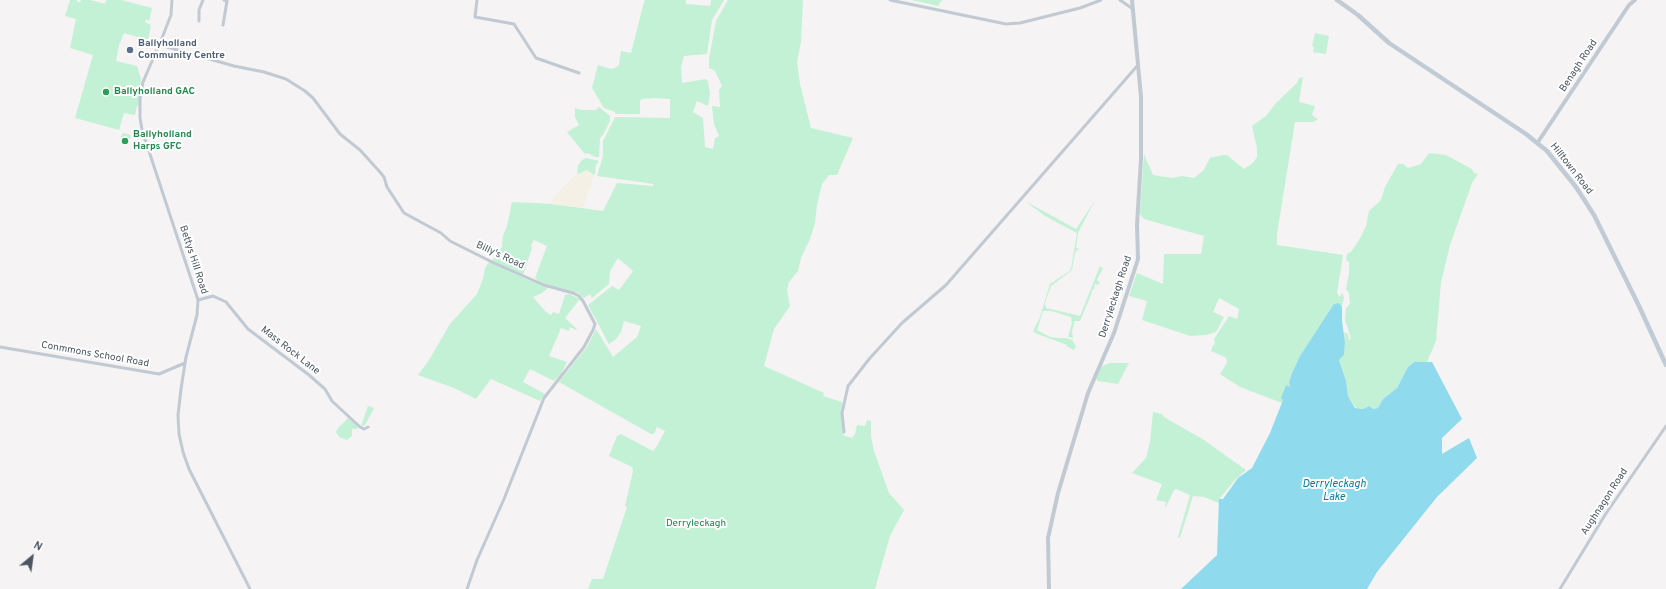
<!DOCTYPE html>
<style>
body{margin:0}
#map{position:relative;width:1666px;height:589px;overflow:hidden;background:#f5f3f3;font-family:Overpass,sans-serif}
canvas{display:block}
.north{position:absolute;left:12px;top:537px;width:40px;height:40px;-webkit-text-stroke:3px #fff;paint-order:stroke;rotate:29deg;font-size:11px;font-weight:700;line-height:16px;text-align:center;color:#4a5661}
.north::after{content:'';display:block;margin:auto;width:14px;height:18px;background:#4a5661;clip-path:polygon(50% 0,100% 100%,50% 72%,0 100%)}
</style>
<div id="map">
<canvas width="1666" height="589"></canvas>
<div class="north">N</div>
</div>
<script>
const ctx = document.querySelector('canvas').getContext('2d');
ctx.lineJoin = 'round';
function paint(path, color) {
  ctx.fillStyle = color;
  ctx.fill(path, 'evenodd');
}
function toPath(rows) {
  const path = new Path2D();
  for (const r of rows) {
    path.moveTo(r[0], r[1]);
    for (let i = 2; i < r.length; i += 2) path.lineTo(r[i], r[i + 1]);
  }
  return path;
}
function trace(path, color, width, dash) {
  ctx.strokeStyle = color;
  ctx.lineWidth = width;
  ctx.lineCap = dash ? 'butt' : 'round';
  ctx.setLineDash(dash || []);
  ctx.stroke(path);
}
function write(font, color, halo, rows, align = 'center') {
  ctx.font = font + ' Overpass,sans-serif';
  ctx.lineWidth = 4;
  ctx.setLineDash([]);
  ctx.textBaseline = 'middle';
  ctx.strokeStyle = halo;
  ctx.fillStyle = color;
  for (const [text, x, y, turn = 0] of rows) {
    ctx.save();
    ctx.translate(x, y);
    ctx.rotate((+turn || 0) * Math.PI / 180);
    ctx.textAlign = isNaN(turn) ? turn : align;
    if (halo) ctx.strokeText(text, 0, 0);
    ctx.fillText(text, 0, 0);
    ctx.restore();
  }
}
paint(toPath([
 [70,0,77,0,77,2,80,2,81,0,90,0,105,4,106,0,121,0,152,8,149,21,146,19,145,22,151,25,148,40,124,33,119,45,116,61,137,66,141,79,139,105,137,106,135,115,124,113,119,130,75,118,93,55,70,48,76,19,65,16],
 [645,0,686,0,686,4,710,6,711,0,724,0,712,20,707,54,684,56,681,67,682,83,706,79,708,82,710,93,708,106,697,101,693,112,703,118,705,147,713,149,715,138,719,136,714,124,712,106,720,107,719,90,722,86,715,71,709,68,709,59,716,21,728,0,803,0,801,42,797,62,800,84,811,128,853,138,837,175,829,175,822,184,817,205,815,223,810,239,801,258,798,271,789,282,787,290,790,306,774,329,764,366,824,393,823,396,842,402,843,404,841,417,843,434,845,436,852,438,855,434,857,425,865,426,867,420,871,421,871,436,874,451,889,493,904,510,890,536,875,589,588,589,592,579,603,579,627,507,625,506,633,471,632,467,609,456,617,436,621,434,653,451,657,446,665,431,657,427,654,434,651,434,559,382,587,347,596,329,613,357,637,337,641,326,624,321,621,332,616,339,609,344,588,305,612,286,619,290,633,271,618,258,610,271,609,284,592,298,590,294,584,298,578,293,539,282,535,278,547,246,534,240,531,245,532,248,523,275,492,261,502,247,503,236,507,226,512,202,554,204,603,211,617,183,653,186,653,184,647,183,597,176,603,156,603,141,615,117,670,118,670,99,655,98,642,99,640,101,640,114,615,114,615,112,604,108,592,88,598,65,611,69,615,68,619,65,621,51,631,53,644,2],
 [912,0,942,0,938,6],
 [1315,33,1329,36,1326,54,1313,52,1314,47,1312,46],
 [1303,77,1299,102,1315,106,1312,115,1318,119,1313,122,1295,122,1277,234,1277,245,1343,255,1337,293,1340,297,1342,293,1344,297,1342,307,1339,303,1300,356,1292,373,1289,382,1290,387,1282,403,1240,387,1220,374,1227,363,1227,360,1225,357,1211,351,1213,345,1215,344,1214,339,1229,316,1237,319,1239,309,1219,298,1213,312,1224,317,1216,332,1206,335,1190,336,1142,320,1147,301,1129,296,1137,273,1163,284,1164,254,1201,254,1204,236,1144,219,1140,214,1144,154,1153,175,1172,178,1182,176,1194,178,1204,170,1210,158,1223,155,1227,155,1244,169,1253,163,1257,157,1257,148,1252,126,1266,116,1276,103,1297,83,1299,78],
 [599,107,610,116,610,121,603,135,600,138,599,157,595,157,588,153,585,154,567,132,579,125,575,117,575,108,581,110,596,110],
 [123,133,131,135,128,145,121,142,121,136],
 [1429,153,1446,155,1472,169,1474,173,1478,174,1472,183,1450,245,1441,282,1436,341,1427,362,1413,362,1408,367,1397,388,1383,399,1378,408,1373,409,1369,406,1363,409,1356,408,1348,396,1346,381,1339,360,1344,355,1345,342,1344,332,1348,334,1349,340,1351,339,1345,320,1346,308,1350,304,1349,293,1346,289,1349,273,1349,262,1346,260,1347,254,1351,252,1359,240,1366,226,1369,211,1381,200,1385,187,1398,164,1403,164,1408,168,1415,166,1421,164],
 [586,158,599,161,596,165,595,174,594,175,587,170,577,175,578,165,582,160],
 [1025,201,1076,229,1094,202,1078,233,1076,248,1080,249,1077,250,1075,253,1072,270,1051,286,1045,303,1046,308,1080,316,1100,266,1103,268,1097,280,1100,283,1098,285,1095,284,1094,289,1092,290,1091,295,1080,321,1075,321,1072,331,1073,338,1068,337,1072,323,1071,317,1051,311,1043,311,1037,330,1050,337,1056,338,1066,338,1072,340,1076,346,1074,350,1066,346,1067,345,1035,333,1033,331,1040,317,1050,284,1068,272,1071,269,1077,233,1045,216],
 [489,262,531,281,549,287,542,293,533,297,545,311,551,315,553,312,559,314,565,295,569,294,580,299,565,318,577,329,576,330,570,327,569,331,561,328,549,356,567,362,561,374,554,381,530,369,523,382,545,394,540,401,491,379,476,399,454,388,418,375,429,360,450,324,477,294,483,279,485,268],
 [1110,363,1129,363,1118,384,1098,381,1096,379,1102,366],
 [368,406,374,408,365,425,361,426],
 [1153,412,1162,414,1164,417,1204,440,1246,470,1235,480,1219,499,1219,503,1204,497,1193,496,1180,538,1178,537,1190,495,1176,489,1174,490,1165,509,1166,502,1156,500,1162,484,1132,473,1146,458,1150,442],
 [348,418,358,427,357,429,352,429,352,436,347,440,339,437,336,432,338,428]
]), '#c3f1d5');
paint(toPath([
 [587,170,594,175,583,208,550,204,557,193,574,176]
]), '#f5f0e5');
paint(toPath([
 [1339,303,1342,307,1342,321,1345,342,1344,355,1339,360,1346,381,1348,396,1355,408,1363,409,1369,406,1373,409,1378,408,1383,399,1397,388,1408,367,1414,362,1432,362,1462,419,1442,438,1442,454,1469,438,1477,458,1437,497,1377,572,1367,589,1181,589,1217,555,1219,499,1223,499,1238,478,1252,468,1270,433,1283,400,1281,398,1285,388,1286,385,1290,387,1289,382,1292,373,1300,356,1334,304]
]), '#90daee');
trace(toPath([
 [172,0,171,15,162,38,143,82,140,99,140,118,142,130,198,300,197,315,186,357,181,389,178,415,179,434,183,452,189,469,250,589],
 [477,0,475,17,514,24,536,58,579,73],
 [890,0,1006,24,1020,23,1080,8,1101,0],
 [1120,0,1133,9],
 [199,21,199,10,203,0],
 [223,25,227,1,224,0],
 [160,45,234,66,264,72,286,79,305,91,313,98,340,134,360,150,379,171,384,177,387,187,404,213,441,233,450,241,494,263,544,285,573,293,579,296,583,301,595,324,593,330,584,347,544,398,504,499,477,560,467,589],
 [198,300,213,296,226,302,248,329,309,375,325,389,332,401,360,427,364,429,368,427],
 [0,347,159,374,185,363],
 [844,432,842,413,848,386,870,358,902,323,946,285,1138,65],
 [1560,589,1605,515,1666,426]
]), '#c1cad2', 3);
trace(toPath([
 [1538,142,1629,5,1635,0],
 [1049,589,1048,538,1058,493,1088,393,1114,333,1138,259,1137,225,1141,159,1141,97,1132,0]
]), '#c1cad2', 4);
trace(toPath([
 [1337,0,1358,15,1389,43,1526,134,1547,151,1576,187,1594,215,1639,306,1666,365]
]), '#c1cbd6', 4.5);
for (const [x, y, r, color] of [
 [130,50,4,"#5c6f8a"],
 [106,92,4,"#2e9e5b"],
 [125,141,4,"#2e9e5b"]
]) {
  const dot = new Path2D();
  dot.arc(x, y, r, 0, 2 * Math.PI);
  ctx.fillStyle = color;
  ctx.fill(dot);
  trace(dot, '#fff', 1.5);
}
write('bold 10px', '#4e5e75', '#fff', [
 ["Ballyholland",138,44],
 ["Community Centre",138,56]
], 'left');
write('10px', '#4a5661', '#fff', [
 ["Benagh Road",1579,66,-57],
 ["Hilltown Road",1571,169,52],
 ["Billy's Road",500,256,25],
 ["Bettys Hill Road",193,260,72],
 ["Derryleckagh Road",1116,297,-72],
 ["Mass Rock Lane",290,351,38],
 ["Conmmons School Road",95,355,10],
 ["Aughnagon Road",1605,502,-57]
]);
write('bold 10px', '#27864d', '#fff', [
 ["Ballyholland GAC",114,92],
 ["Ballyholland",133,135],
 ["Harps GFC",133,147]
], 'left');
write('10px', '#17864f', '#fff', [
 ["Derryleckagh",696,524]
]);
write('italic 11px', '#0c7c9b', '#fff', [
 ["Derryleckagh",1334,485],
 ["Lake",1334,498]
]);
</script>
